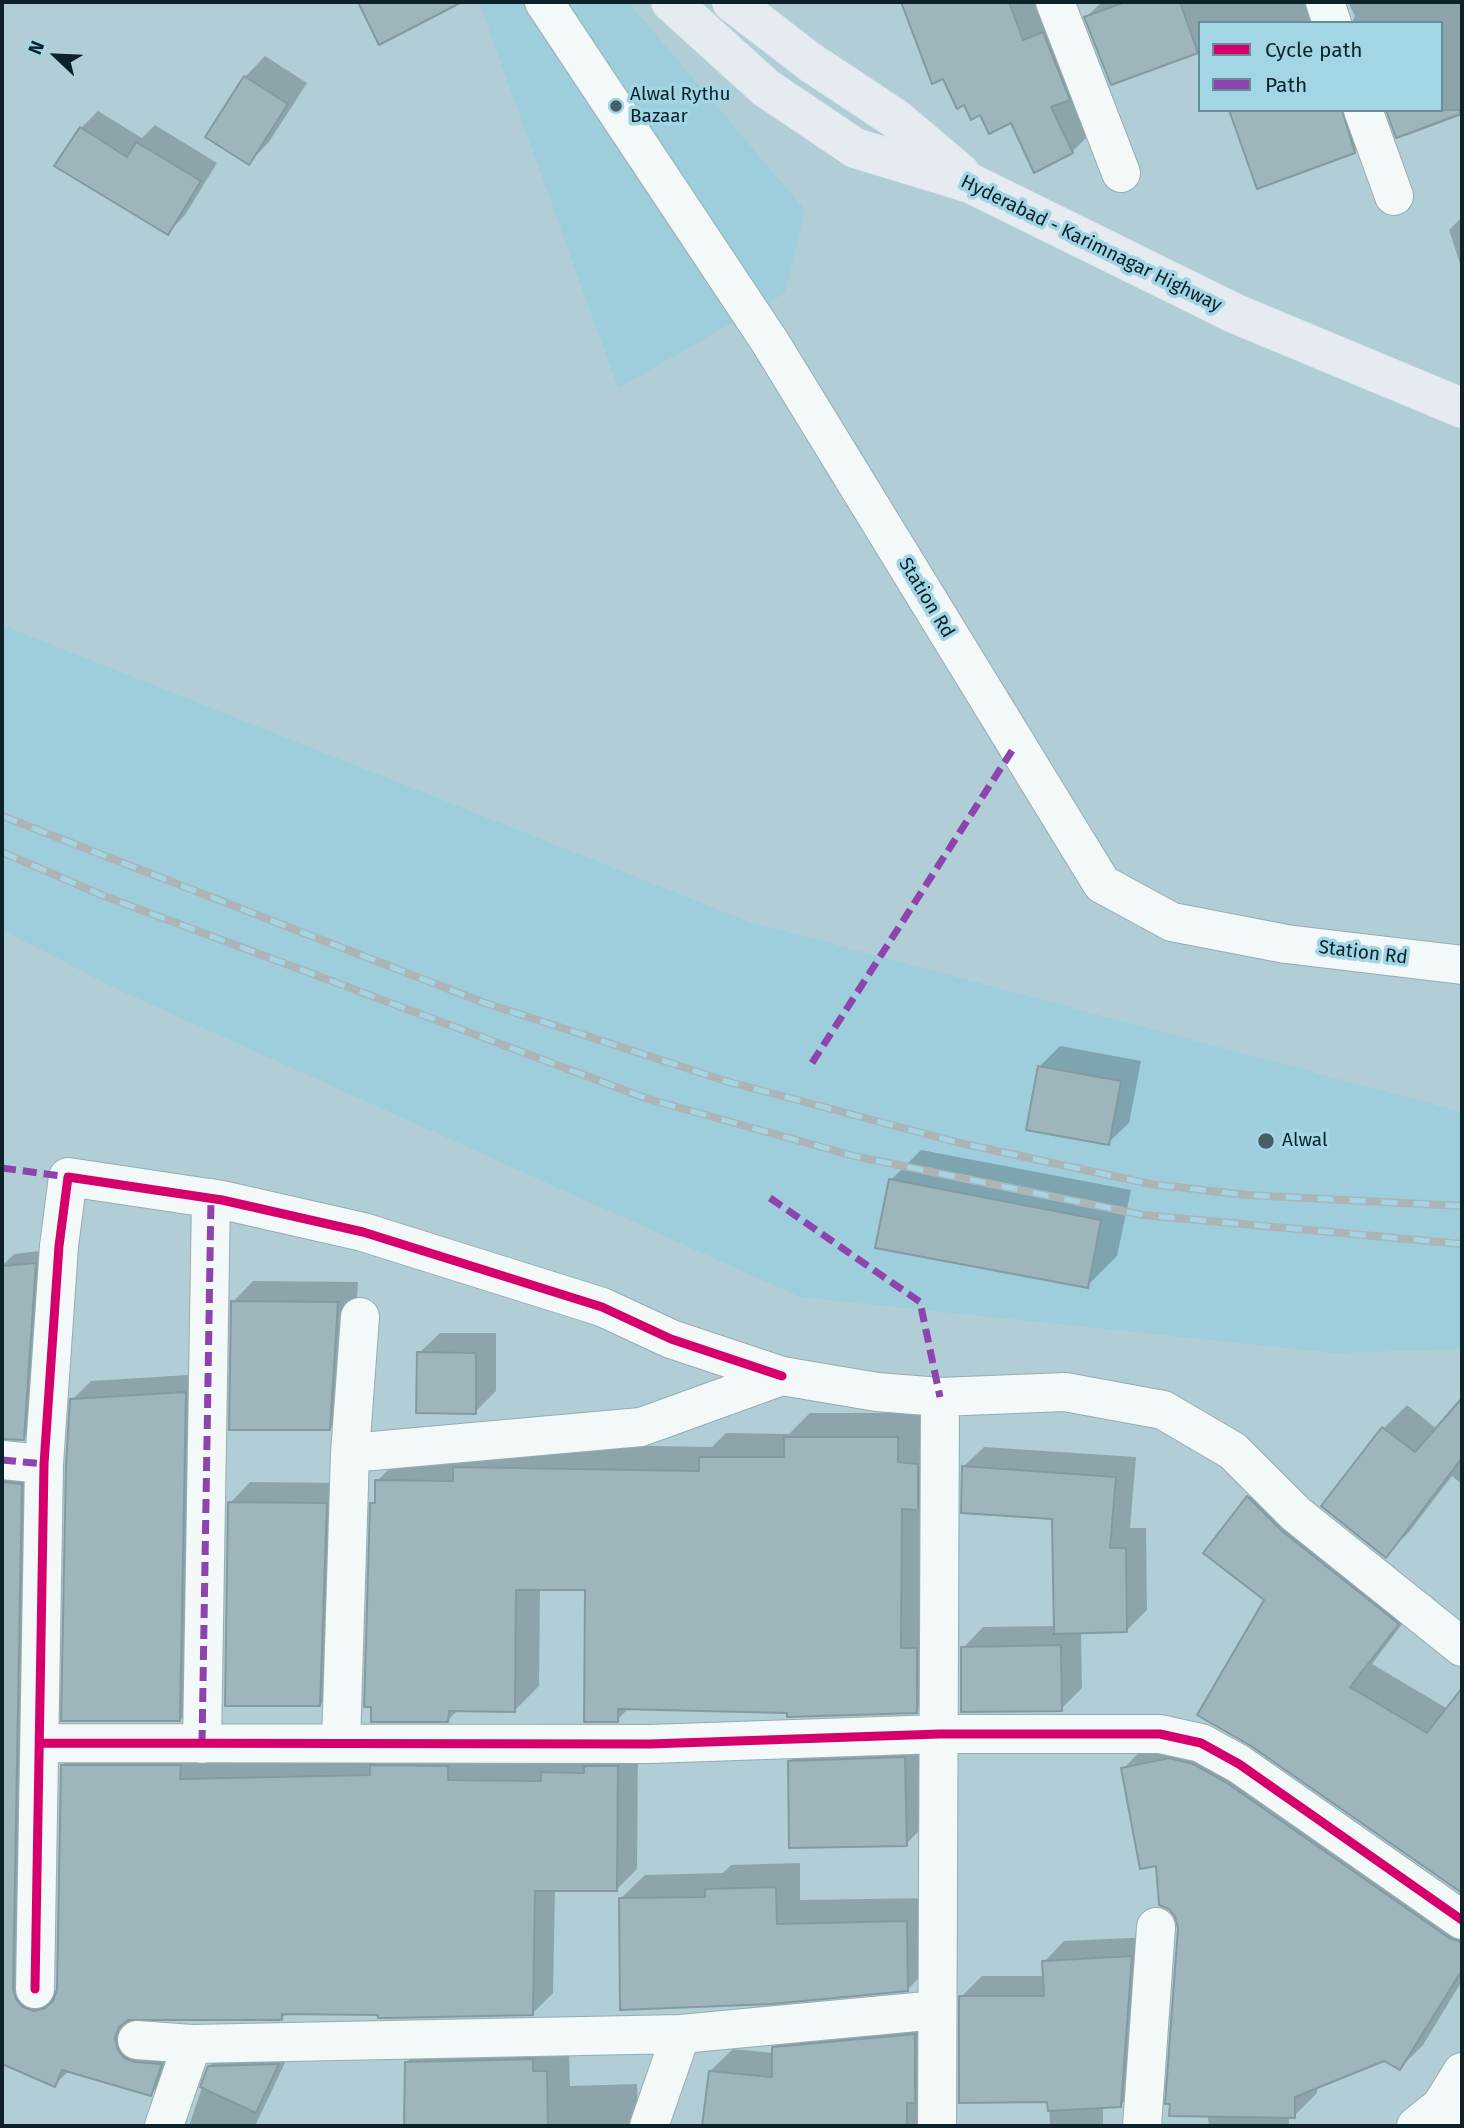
<!DOCTYPE html>
<style>
body{margin:0}
#map{position:relative;width:1464px;height:2128px;overflow:hidden;background:#b1ced6;font-family:"Fira Sans",sans-serif}
canvas{display:block}
.frame{position:absolute;inset:0;border:4px solid #0d2228;pointer-events:none}
.legend{position:absolute;left:1198px;top:21px;width:245px;height:91px;box-sizing:border-box;background:#a2d6e5;border:2px solid #668e99;margin:0;padding:9px 12px;list-style:none;font-size:21px;color:#0d2228}
.legend li{display:flex;align-items:center;gap:14px;height:35px}
.legend b{width:35px;border:2px solid #668e99}
.north{position:absolute;left:21px;top:21px;width:70px;height:70px;-webkit-text-stroke:5px #a2d6e5;paint-order:stroke;rotate:293deg;font-size:19px;font-weight:700;line-height:28px;text-align:center;color:#0d2228}
.north::after{content:'';display:block;margin:auto;width:24px;height:32px;background:#0d2228;clip-path:polygon(50% 0,100% 100%,50% 72%,0 100%)}
</style>
<div id="map">
<canvas width="1464" height="2128"></canvas>
<div class="frame"></div>
<ul class="legend">
<li><b style="height:9px;background:#d6006c"></b>Cycle path</li>
<li><b style="height:9px;background:#8e44ad"></b>Path</li>
</ul>
<div class="north">N</div>
</div>
<script>
const ctx = document.querySelector('canvas').getContext('2d');
ctx.lineJoin = 'round';
function paint(path, color) {
  ctx.fillStyle = color;
  ctx.fill(path, 'evenodd');
}
function toPath(rows) {
  const path = new Path2D();
  for (const r of rows) {
    path.moveTo(r[0], r[1]);
    for (let i = 2; i < r.length; i += 2) path.lineTo(r[i], r[i + 1]);
  }
  return path;
}
function trace(path, color, width, dash) {
  ctx.strokeStyle = color;
  ctx.lineWidth = width;
  ctx.lineCap = dash ? 'butt' : 'round';
  ctx.setLineDash(dash || []);
  ctx.stroke(path);
}
function write(font, color, halo, rows, align = 'center') {
  ctx.font = font + ' "Fira Sans",sans-serif';
  ctx.lineWidth = 7;
  ctx.setLineDash([]);
  ctx.textBaseline = 'middle';
  ctx.strokeStyle = halo;
  ctx.fillStyle = color;
  for (const [text, x, y, turn = 0] of rows) {
    ctx.save();
    ctx.translate(x, y);
    ctx.rotate((+turn || 0) * Math.PI / 180);
    ctx.textAlign = isNaN(turn) ? turn : align;
    if (halo) ctx.strokeText(text, 0, 0);
    ctx.fillText(text, 0, 0);
    ctx.restore();
  }
}
paint(toPath([
 [479,2,628,2,805,210,785,293,618,388],
 [2,625,747,921,1462,1112,1462,1349,1335,1353,800,1297,119,990,2,930]
]), '#9ecddb');
paint(toPath([
 [357,2,447,2,434,14,380,42],
 [903,2,1043,2,1097,127,1072,152,1012,121,981,113,964,103,944,77,933,82],
 [1102,2,1334,2,1341,17,1352,22,1355,16,1348,2,1462,2,1462,115,1406,136,1405,133,1441,110,1441,23,1200,23,1200,51,1112,83,1086,17],
 [265,56,307,83,269,142,249,163,245,77],
 [1230,110,1372,110,1377,128,1354,152],
 [98,111,142,138,155,125,217,163,185,215,168,233,81,128],
 [1462,217,1462,270,1449,230],
 [1060,1046,1141,1061,1129,1123,1108,1143,1040,1066],
 [921,1150,1131,1190,1117,1256,1087,1286,891,1180],
 [48,1250,36,1425,23,1438,2,1437,2,1266,14,1254],
 [253,1281,358,1282,350,1408,329,1428,233,1302],
 [440,1333,496,1333,496,1391,475,1412,419,1353],
 [204,1374,199,1701,180,1720,72,1400,91,1381],
 [1462,1400,1462,1484,1452,1476,1409,1532,1386,1555,1384,1428,1407,1405,1437,1429],
 [810,1413,922,1413,941,1687,916,1711,630,1707,617,1720,587,1588,540,1588,539,1686,514,1711,458,1710,448,1720,372,1504,377,1499,377,1481,402,1456,479,1443,712,1447,726,1433,789,1434],
 [984,1447,1136,1457,1130,1528,1146,1528,1147,1610,1127,1630,1081,1631,1082,1688,1061,1709,963,1648,983,1627,1056,1626,1054,1518,963,1467],
 [42,1464,45,1988,59,1991,62,1766,83,1745,638,1746,637,1869,616,1890,555,1890,553,1993,533,2013,288,2012,281,2019,136,2018,138,2029,182,2044,171,2073,151,2094,69,2071,54,2085,2,2063,2,1468],
 [1271,1474,1420,1600,1372,1664,1448,1709,1462,1691,1462,1891,1252,1745,1266,1600,1205,1553,1249,1497],
 [250,1482,346,1483,340,1684,320,1705,230,1503],
 [935,1728,936,1814,906,1844,789,1762,820,1732],
 [1193,1736,1462,1908,1462,1981,1423,2045,1400,2068,1384,2059,1317,2086,1317,2093,1294,2116,1289,2116,1289,2126,1209,2126,1180,1928,1123,1769,1146,1745],
 [800,1863,800,1900,931,1898,932,1965,908,1989,620,1899,645,1875,723,1873,731,1865],
 [1152,1937,1141,2084,1121,2105,1103,2106,1103,2126,1050,2126,1049,2101,961,1997,982,1976,1045,1976,1044,1962,1064,1941],
 [937,2013,928,2126,704,2126,710,2071,733,2049,774,2053,774,2048,796,2026],
 [429,2040,569,2049,570,2086,637,2084,638,2116,661,2126,406,2126,407,2062],
 [290,2052,255,2126,189,2126,209,2067,222,2053]
]), '#0003');
const building = toPath([
 [358,2,462,2,379,45,358,2],
 [901,2,1009,2,1023,40,1043,32,1070,100,1051,107,1073,153,1034,173,1011,123,989,134,980,115,971,120,964,105,957,109,943,79,932,84,901,2],
 [1125,2,1180,2,1198,53,1111,85,1084,17,1125,2],
 [244,76,288,104,249,165,205,137,244,76],
 [1229,110,1342,110,1355,153,1257,189,1229,110],
 [1386,110,1460,110,1460,114,1396,138,1386,110],
 [80,127,127,157,136,142,201,181,168,235,54,166,80,127],
 [1038,1066,1121,1081,1109,1145,1026,1130,1038,1066],
 [889,1179,1101,1220,1088,1288,875,1248,889,1179],
 [36,1263,24,1440,2,1439,2,1266,36,1263],
 [231,1301,338,1302,330,1430,229,1430,231,1301],
 [417,1352,476,1353,476,1414,416,1413,417,1352],
 [186,1392,180,1721,61,1721,66,1465,70,1399,186,1392],
 [1462,1398,1462,1458,1386,1558,1321,1506,1382,1427,1415,1452,1462,1398],
 [784,1437,898,1437,898,1462,918,1464,918,1510,902,1509,901,1648,917,1648,917,1713,787,1717,787,1713,618,1709,618,1722,584,1722,585,1590,516,1590,515,1712,449,1711,448,1722,371,1722,371,1707,364,1707,370,1503,375,1503,375,1480,453,1481,453,1467,699,1471,699,1457,784,1457,784,1437],
 [962,1466,1116,1477,1110,1548,1126,1548,1127,1632,1054,1634,1052,1519,961,1513,962,1466],
 [2,1482,22,1484,13,1989,16,1999,23,2007,34,2011,45,2008,53,2001,57,1989,61,1765,181,1765,180,1779,370,1775,370,1765,448,1766,448,1780,541,1781,541,1772,584,1773,584,1766,618,1766,617,1891,535,1891,533,2015,389,2018,378,2018,378,2015,282,2014,282,2020,128,2020,119,2027,115,2038,118,2050,124,2058,135,2062,162,2064,151,2096,62,2070,55,2087,2,2064,2,1482],
 [1247,1496,1282,1531,1399,1624,1350,1687,1427,1733,1462,1688,1462,1893,1251,1746,1197,1715,1264,1600,1203,1553,1247,1496],
 [228,1502,327,1503,320,1706,225,1706,228,1502],
 [1061,1645,1062,1711,961,1712,961,1647,1061,1645],
 [905,1757,907,1846,789,1848,788,1761,905,1757],
 [1169,1758,1193,1764,1227,1783,1449,1938,1462,1942,1462,1970,1400,2070,1384,2061,1295,2097,1295,2118,1169,2116,1170,2104,1165,2104,1178,1928,1175,1917,1169,1909,1159,1905,1156,1866,1140,1869,1121,1768,1169,1758],
 [776,1887,777,1924,907,1921,908,1991,772,2004,620,2010,619,1898,705,1897,705,1889,776,1887],
 [1132,1956,1121,2107,1048,2111,1047,2102,959,2103,959,1996,1044,1996,1042,1961,1132,1956],
 [915,2034,915,2103,907,2103,907,2126,702,2126,709,2071,772,2077,772,2047,915,2034],
 [533,2059,533,2071,547,2071,548,2126,404,2126,405,2062,533,2059],
 [279,2064,256,2113,200,2087,208,2066,279,2064]
]);
paint(building, '#9eb5bc');
trace(building, '#839aa1', 2);
const minor = toPath([
 [544,2,770,342,1102,884,1172,922,1286,944,1462,965],
 [1055,2,1121,173],
 [1325,2,1332,23],
 [1363,110,1394,196],
 [350,1453,641,1427,782,1376,877,1392,940,1397,1065,1392,1163,1410,1233,1451,1296,1514,1462,1647],
 [2,1460,44,1464],
 [40,1743,650,1744,939,1734,1160,1734,1201,1743,1239,1764,1462,1920],
 [341,1743,350,1453,360,1317],
 [202,1744,211,1198],
 [35,1989,44,1464,59,1246,68,1177,222,1200,363,1232,602,1307,671,1339,782,1376],
 [137,2040,192,2044,681,2034,937,2010],
 [1441,2106,1462,2072],
 [164,2126,192,2044],
 [649,2126,681,2034],
 [937,2126,940,1397],
 [1142,2126,1156,1927],
 [1416,2126,1441,2106,1462,2116]
]);
const primary = toPath([
 [671,2,766,88,855,148,970,183,1236,314,1462,408],
 [732,2,810,62,896,119,960,173]
]);
trace(minor, '#95acb3', 40);
trace(primary, '#dce9ed', 40);
trace(minor, '#f3f8f9', 38);
trace(primary, '#e6ebf2', 38);
const rail = toPath([
 [2,816,482,1002,729,1082,960,1143,1150,1184,1247,1195,1462,1206],
 [2,852,104,896,648,1099,854,1156,1143,1215,1462,1244]
]);
trace(rail, '#adb4b7', 8);
trace(rail, '#a2d6e5', 5, [16]);
trace(toPath([
 [812,1063,1015,746],
 [2,1168,68,1177,68,1181],
 [770,1198,920,1302,940,1397],
 [2,1460,44,1464],
 [202,1744,211,1198]
]), '#8e44ad', 7, [14, 7]);
trace(toPath([
 [40,1743,650,1744,939,1734,1160,1734,1201,1743,1239,1764,1462,1920],
 [35,1989,44,1464,59,1246,68,1177,222,1200,363,1232,602,1307,671,1339,782,1376]
]), '#d6006c', 9);
for (const [x, y, r, color] of [
 [616,106,7,"#465e65"],
 [1266,1141,9,"#465e65"]
]) {
  const dot = new Path2D();
  dot.arc(x, y, r, 0, 2 * Math.PI);
  ctx.fillStyle = color;
  ctx.fill(dot);
  trace(dot, '#a2d6e5', 2.5);
}
write('19px', '#0d2228', '#a2d6e5', [
 ["Alwal Rythu",630,95],
 ["Bazaar",630,117],
 ["Alwal",1282,1141]
], 'left');
write('19px', '#0d2228', '#a2d6e5', [
 ["Hyderabad - Karimnagar Highway",1091,244,26],
 ["Station Rd",926,598,59],
 ["Station Rd",1363,953,7]
]);
</script>
